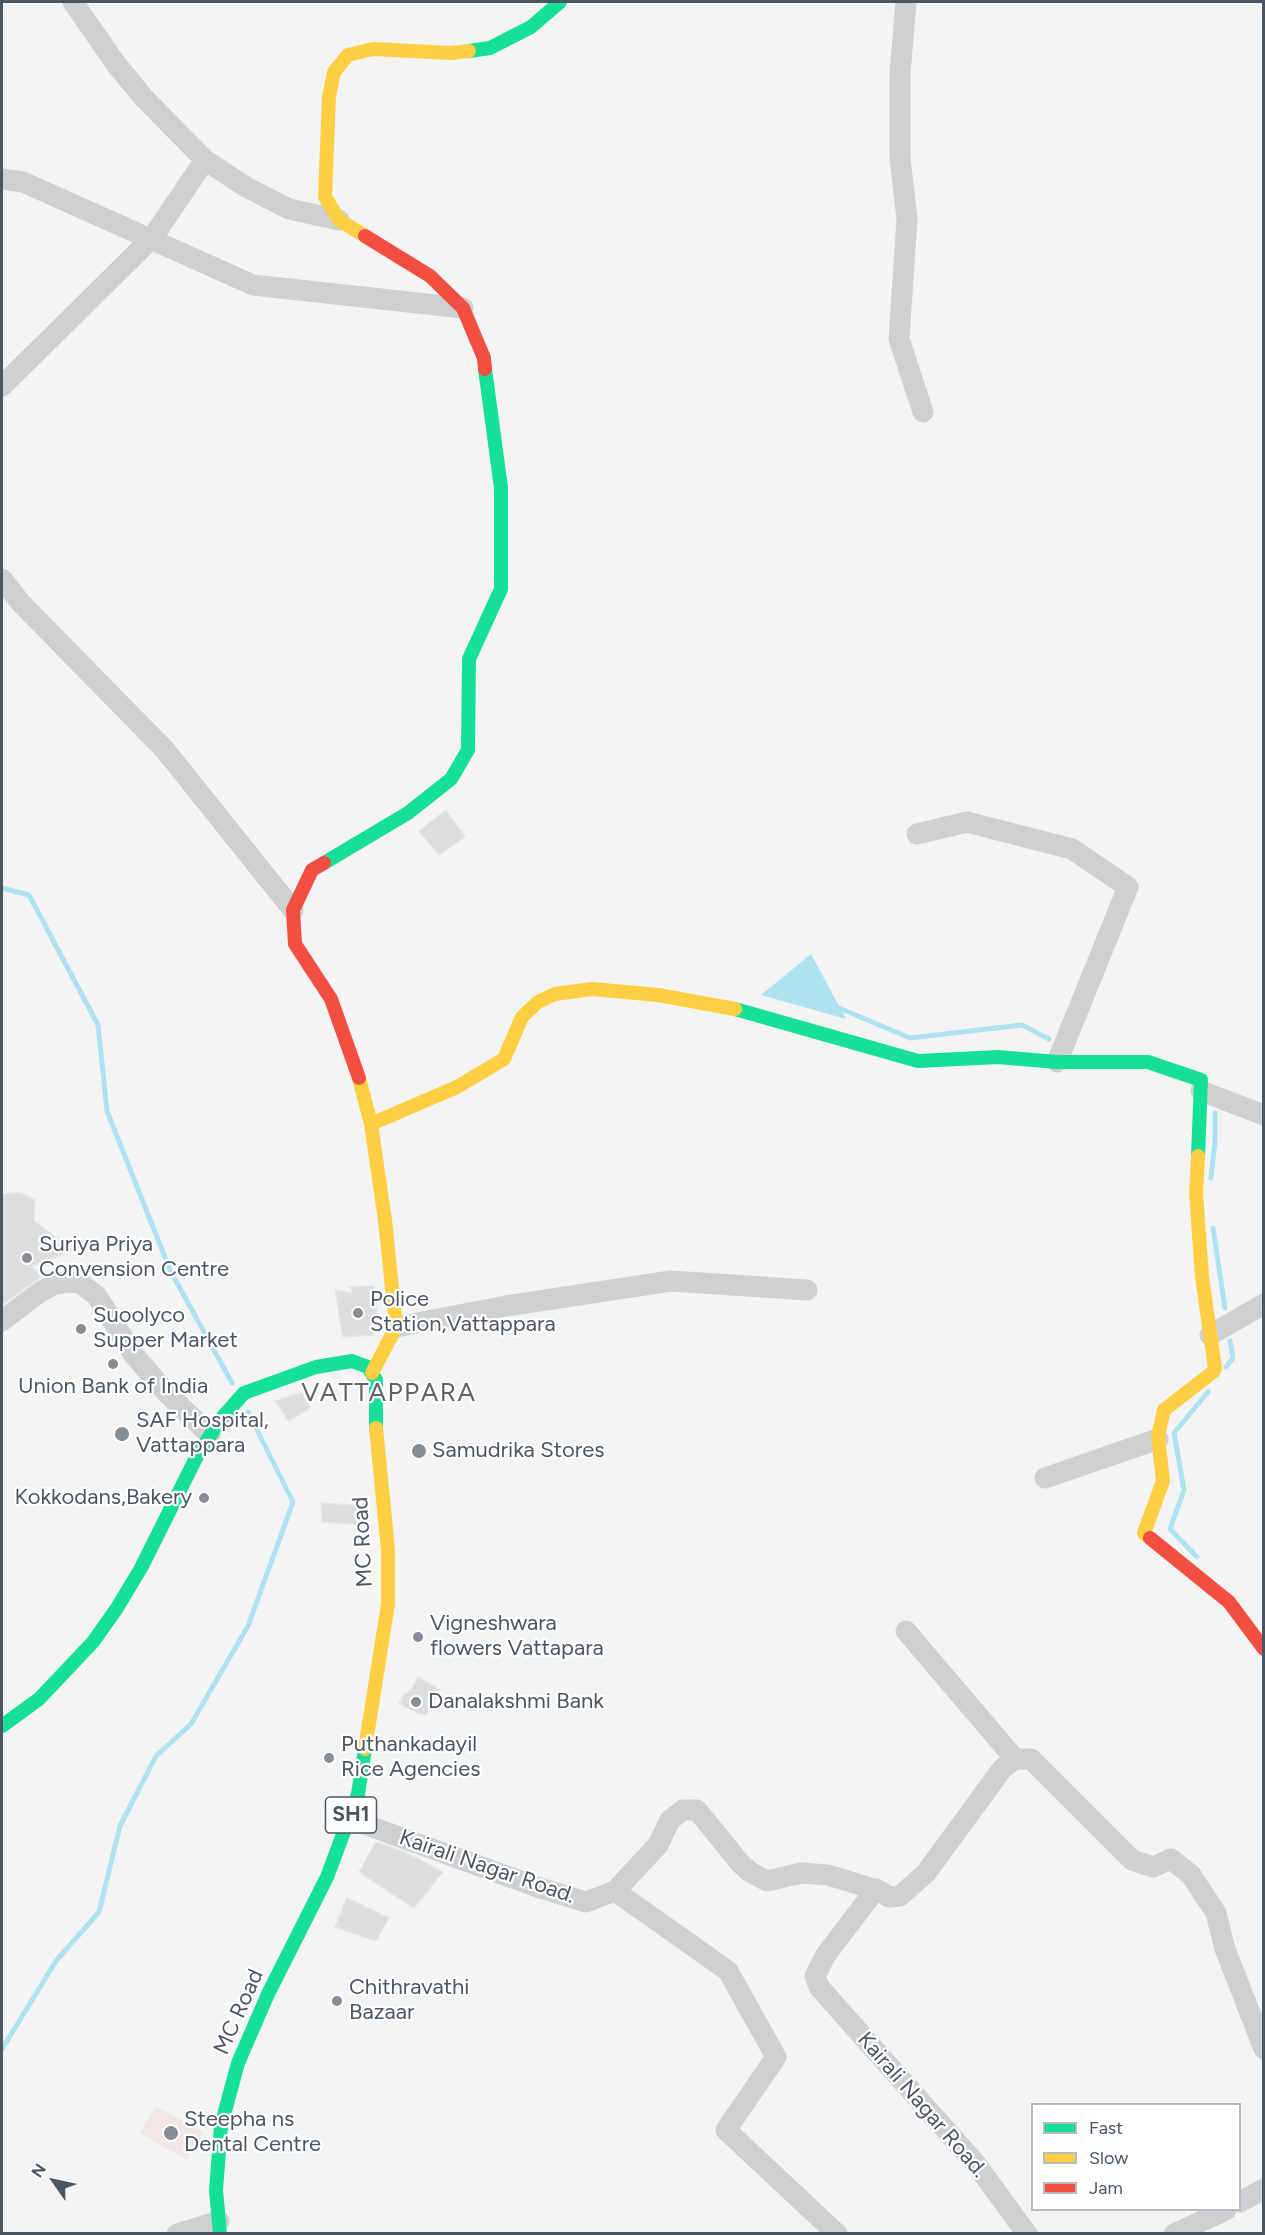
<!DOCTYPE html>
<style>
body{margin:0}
#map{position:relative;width:1265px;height:2235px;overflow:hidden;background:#f4f4f4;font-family:Figtree,sans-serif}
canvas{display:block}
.frame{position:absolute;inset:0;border:3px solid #4a5661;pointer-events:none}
.legend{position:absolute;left:1031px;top:2103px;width:210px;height:108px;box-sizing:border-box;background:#fff;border:2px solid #b7bbc0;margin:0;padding:8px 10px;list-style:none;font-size:18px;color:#4a5661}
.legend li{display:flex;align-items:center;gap:12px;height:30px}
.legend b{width:30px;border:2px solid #b7bbc0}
.north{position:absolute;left:24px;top:2151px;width:60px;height:60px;-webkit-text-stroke:4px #fff;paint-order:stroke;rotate:304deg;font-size:16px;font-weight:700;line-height:24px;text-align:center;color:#4a5661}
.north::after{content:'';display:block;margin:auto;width:21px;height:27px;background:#4a5661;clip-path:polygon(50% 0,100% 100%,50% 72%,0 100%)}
</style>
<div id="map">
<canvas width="1265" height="2235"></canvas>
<div class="frame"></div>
<ul class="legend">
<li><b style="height:8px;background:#16e098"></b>Fast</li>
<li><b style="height:8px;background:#ffcf43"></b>Slow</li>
<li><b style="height:8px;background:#f24e42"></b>Jam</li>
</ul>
<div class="north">N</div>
</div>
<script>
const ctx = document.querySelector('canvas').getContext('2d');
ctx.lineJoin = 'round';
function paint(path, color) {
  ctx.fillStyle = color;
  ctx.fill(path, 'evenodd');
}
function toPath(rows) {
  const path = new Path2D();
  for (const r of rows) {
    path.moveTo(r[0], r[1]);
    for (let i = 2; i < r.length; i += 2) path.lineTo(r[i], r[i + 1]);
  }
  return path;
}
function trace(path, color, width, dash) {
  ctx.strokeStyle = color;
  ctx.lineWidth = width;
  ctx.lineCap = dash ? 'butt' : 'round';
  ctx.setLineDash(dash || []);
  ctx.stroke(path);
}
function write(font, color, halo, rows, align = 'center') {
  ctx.font = font + ' Figtree,sans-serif';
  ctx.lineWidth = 4.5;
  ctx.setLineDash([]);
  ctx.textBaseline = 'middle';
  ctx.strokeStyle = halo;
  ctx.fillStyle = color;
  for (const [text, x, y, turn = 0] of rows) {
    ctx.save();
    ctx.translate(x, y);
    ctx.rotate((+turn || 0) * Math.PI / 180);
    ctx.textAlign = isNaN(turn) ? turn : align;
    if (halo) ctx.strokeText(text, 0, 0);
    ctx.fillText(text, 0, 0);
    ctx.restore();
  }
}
paint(toPath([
 [156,2106,203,2132,187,2160,140,2133]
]), '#f1e7e6');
paint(toPath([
 [811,954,846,1019,761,995]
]), '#aee2f0');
trace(toPath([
 [2,888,29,895,98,1025,107,1111,170,1270,232,1383],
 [834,1006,910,1038,1022,1025,1049,1039],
 [1211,1178,1215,1141,1215,1113],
 [1213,1228,1225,1308],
 [1226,1367,1233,1358,1230,1341],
 [1197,1557,1170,1529,1184,1490,1174,1433,1208,1392],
 [2,2049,56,1961,99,1912,120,1826,156,1756,191,1724,248,1626,293,1502,248,1412]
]), '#aee2f0', 5);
const building = toPath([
 [446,810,465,837,439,855,419,831,446,810],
 [19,1192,35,1200,34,1221,74,1250,32,1266,41,1277,2,1305,2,1194,19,1192],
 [374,1286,378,1325,374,1335,343,1337,335,1290,353,1293,350,1287,374,1286],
 [302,1392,311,1408,288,1421,276,1401,302,1392],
 [321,1503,365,1506,367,1525,322,1522,321,1503],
 [418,1677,440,1690,426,1714,419,1714,399,1703,404,1695,411,1690,418,1677],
 [376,1842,405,1852,443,1872,414,1908,359,1872,376,1842],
 [347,1898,389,1918,376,1941,335,1927,347,1898]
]);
paint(building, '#ddddde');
trace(building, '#e5e6e7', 1.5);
trace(toPath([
 [73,2,116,64,143,97,205,160,246,187,289,209,339,220],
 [906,2,900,74,900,158,907,219,899,339,923,412],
 [2,179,23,182,253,285,463,308],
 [2,386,152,238,205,160],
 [2,579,20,602,165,750,293,910],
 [917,834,967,822,1072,849,1128,887,1057,1062],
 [1201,1091,1264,1115],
 [2,1321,40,1292,53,1285,68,1282,80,1283,97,1296,134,1355,164,1390,210,1435],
 [396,1327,506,1306,671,1281,807,1290],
 [1210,1335,1264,1304],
 [1045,1478,1158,1439],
 [906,1631,1015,1759],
 [350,1819,540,1888,586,1902,615,1891,658,1845,670,1820,683,1810,697,1810,740,1863,750,1872,767,1881,801,1873,828,1875,880,1891,889,1897,900,1896,926,1873,1002,1769,1015,1759,1031,1759,1132,1860,1153,1867,1171,1859,1191,1875,1216,1913,1225,1949,1264,2049],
 [876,1889,825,1956,815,1976,819,1987,976,2164,1027,2234],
 [615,1891,728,1971,776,2057,726,2130,837,2234],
 [1240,2202,1264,2189],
 [177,2234,219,2221],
 [1174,2234,1226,2210]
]), '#ced0d2', 21);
trace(toPath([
 [469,51,490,48,531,27,560,2],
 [324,863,408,813,451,779,468,750,469,659,501,589,501,488,485,369],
 [735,1009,918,1061,998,1057,1057,1062,1148,1062,1201,1080,1198,1156],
 [2,1726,39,1699,93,1642,117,1608,141,1568,198,1454,221,1419,244,1393,316,1367,352,1361,368,1367,376,1380,376,1428],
 [220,2234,216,2190,221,2126,238,2063,268,1994,327,1877,358,1794,365,1749]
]), '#16e098', 14);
trace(toPath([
 [365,236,339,220,325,197,329,97,334,72,348,55,373,49,451,53,469,51],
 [359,1078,371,1124,385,1220,396,1327,372,1373],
 [371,1124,457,1087,504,1059,522,1017,538,1002,555,994,592,989,658,995,735,1009],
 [1150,1538,1144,1533,1163,1481,1158,1436,1164,1410,1213,1372,1215,1368,1202,1277,1196,1193,1198,1156],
 [365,1749,388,1604,388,1550,376,1428]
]), '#ffcf43', 14);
trace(toPath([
 [365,236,430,276,463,308,484,358,485,369],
 [324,863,312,870,293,910,295,944,331,999,359,1078],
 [1150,1538,1229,1602,1264,1649]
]), '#f24e42', 14);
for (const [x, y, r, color] of [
 [27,1258,6,"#868d94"],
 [358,1313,6,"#868d94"],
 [81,1329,6,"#868d94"],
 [113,1364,6,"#868d94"],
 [122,1434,8,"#868d94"],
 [419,1451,8,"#868d94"],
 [204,1498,6,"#868d94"],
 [418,1637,6,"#868d94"],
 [416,1702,6,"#868d94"],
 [329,1758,6,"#868d94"],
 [337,2001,6,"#868d94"],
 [171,2133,8,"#868d94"]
]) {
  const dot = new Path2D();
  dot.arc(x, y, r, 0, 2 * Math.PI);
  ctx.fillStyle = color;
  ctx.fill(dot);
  trace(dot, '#fff', 2);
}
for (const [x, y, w] of [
 [351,1815,51]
]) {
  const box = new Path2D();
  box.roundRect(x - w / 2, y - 18, w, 36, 4.5);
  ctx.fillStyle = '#fff';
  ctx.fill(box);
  trace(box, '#4a5661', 1.5);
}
write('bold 21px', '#4a5661', null, [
 ["SH1",351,1815]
]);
write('22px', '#4a5661', '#fff', [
 ["Suriya Priya",39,1245],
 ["Convension Centre",39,1270],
 ["Police",370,1300],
 ["Station,Vattappara",370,1325],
 ["Suoolyco",93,1316],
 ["Supper Market",93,1341],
 ["Union Bank of India",113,1387,"center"],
 ["SAF Hospital,",136,1421],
 ["Vattappara",136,1446],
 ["Samudrika Stores",432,1451],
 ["Kokkodans,Bakery",192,1498,"right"],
 ["Vigneshwara",430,1624],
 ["flowers Vattapara",430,1649],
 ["Danalakshmi Bank",428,1702],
 ["Puthankadayil",341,1745],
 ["Rice Agencies",341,1770],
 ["Chithravathi",349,1988],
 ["Bazaar",349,2013],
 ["Steepha ns",184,2120],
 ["Dental Centre",184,2145]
], 'left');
write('22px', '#4a5661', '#fff', [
 ["MC Road",363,1542,-93],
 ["Kairali Nagar Road.",487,1867,19],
 ["MC Road",239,2012,-66],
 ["Kairali Nagar Road.",922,2105,49]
]);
ctx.letterSpacing = '1.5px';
write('26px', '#5f6368', '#fff', [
 ["VATTAPPARA",389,1393]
]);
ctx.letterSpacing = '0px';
</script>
